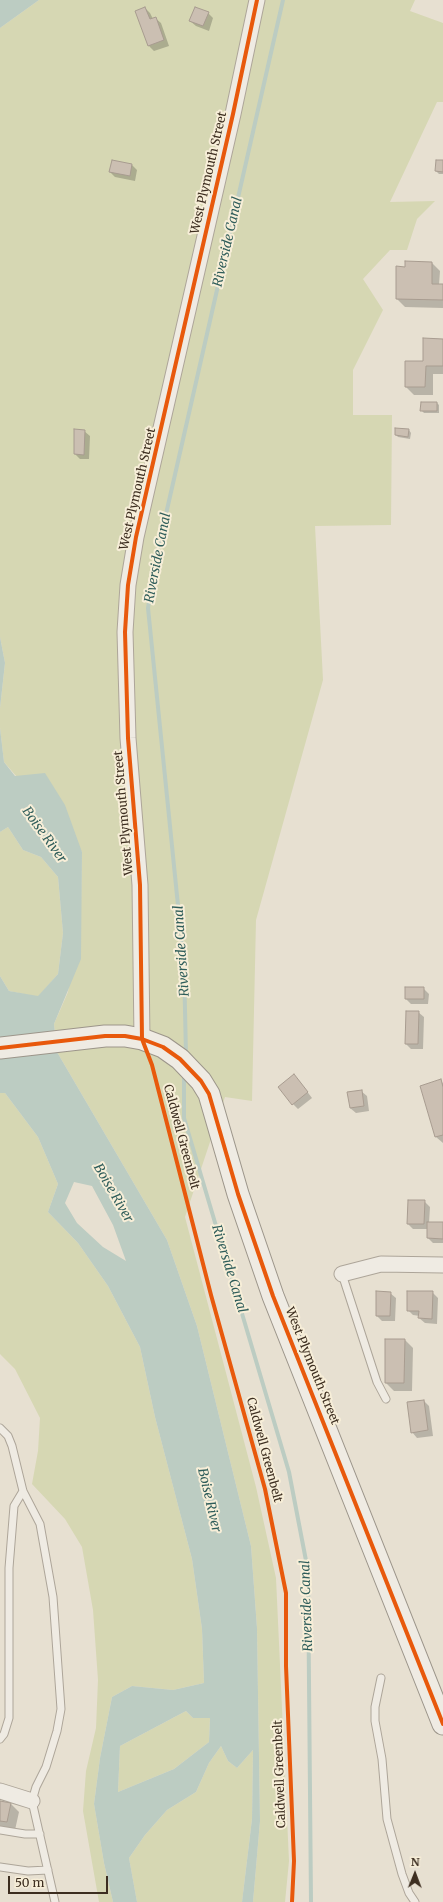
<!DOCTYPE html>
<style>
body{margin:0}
#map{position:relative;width:443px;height:1902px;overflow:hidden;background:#e7e0d1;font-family:Merriweather,serif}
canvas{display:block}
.north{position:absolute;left:395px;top:1854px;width:40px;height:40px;-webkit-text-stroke:3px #f7eed8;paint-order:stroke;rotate:1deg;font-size:11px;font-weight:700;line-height:16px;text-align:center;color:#3d2e20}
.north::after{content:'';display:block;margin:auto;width:14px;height:18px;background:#3d2e20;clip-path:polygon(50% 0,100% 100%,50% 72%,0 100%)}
.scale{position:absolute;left:8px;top:1876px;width:100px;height:18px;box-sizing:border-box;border:2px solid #3d2e20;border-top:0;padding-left:5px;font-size:12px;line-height:14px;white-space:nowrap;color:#3d2e20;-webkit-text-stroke:3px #f7eed8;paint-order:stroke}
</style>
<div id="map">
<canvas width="443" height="1902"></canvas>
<div class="north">N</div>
<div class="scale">50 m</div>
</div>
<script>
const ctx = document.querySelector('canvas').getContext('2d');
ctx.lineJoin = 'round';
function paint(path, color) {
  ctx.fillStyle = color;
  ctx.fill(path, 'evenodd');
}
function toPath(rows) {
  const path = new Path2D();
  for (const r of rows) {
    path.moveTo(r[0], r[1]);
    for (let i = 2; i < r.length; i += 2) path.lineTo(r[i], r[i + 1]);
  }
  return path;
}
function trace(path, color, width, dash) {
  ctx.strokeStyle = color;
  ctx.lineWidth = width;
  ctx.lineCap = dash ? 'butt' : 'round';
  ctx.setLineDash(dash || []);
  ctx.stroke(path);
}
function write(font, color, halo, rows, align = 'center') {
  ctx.font = font + ' Merriweather,serif';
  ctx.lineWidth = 4;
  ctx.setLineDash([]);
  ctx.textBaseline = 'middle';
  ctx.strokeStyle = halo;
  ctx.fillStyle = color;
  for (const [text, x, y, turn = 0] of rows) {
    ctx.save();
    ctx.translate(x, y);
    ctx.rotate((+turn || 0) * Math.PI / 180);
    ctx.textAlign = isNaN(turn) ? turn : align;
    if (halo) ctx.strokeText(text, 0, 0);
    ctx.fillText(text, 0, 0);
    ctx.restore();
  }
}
paint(toPath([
 [39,0,415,0,410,11,443,23,443,102,437,102,390,202,435,201,417,219,407,250,390,250,363,279,383,310,353,370,353,415,392,415,391,525,315,526,323,680,256,920,252,1101,225,1097,185,1217,256,1487,276,1578,289,1861,285,1902,253,1902,260,1821,257,1628,251,1546,197,1326,167,1240,57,1052,54,1024,68,992,81,903,82,852,4,762,0,728,0,708,5,663,0,637,0,28],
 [8,827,23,850,41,857,58,877,63,933,58,974,38,997,9,991,0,976,0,832],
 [0,1093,5,1093,38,1137,58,1184,48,1212,78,1243,108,1286,140,1347,155,1417,192,1559,202,1629,204,1683,173,1690,132,1686,112,1697,100,1758,94,1804,104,1863,113,1902,99,1902,83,1811,86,1771,96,1728,98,1680,93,1610,82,1547,65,1519,32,1484,38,1451,40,1418,15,1369,0,1354],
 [186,1711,193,1718,210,1718,209,1742,174,1769,118,1792,120,1746],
 [221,1746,228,1761,237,1768,253,1750,252,1819,242,1902,137,1902,129,1858,145,1835,167,1810,196,1792,209,1763]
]), '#d6d7b3');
paint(toPath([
 [0,0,39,0,0,28],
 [0,637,5,663,0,708],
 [0,728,4,762,15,776,45,773,65,805,82,852,81,959,54,1024,57,1052,167,1240,197,1326,251,1546,257,1628,260,1821,253,1902,242,1902,252,1819,253,1750,237,1768,228,1761,221,1746,209,1763,196,1792,167,1810,145,1835,129,1858,137,1902,113,1902,104,1863,94,1804,100,1758,112,1697,132,1686,173,1690,204,1683,202,1629,192,1559,155,1417,140,1347,108,1286,78,1243,48,1212,58,1184,38,1137,5,1093,0,1093,0,976,9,991,38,996,58,974,63,933,58,877,41,857,23,850,8,827,0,832],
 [74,1182,92,1186,113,1225,126,1261,103,1247,77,1223,65,1203],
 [186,1711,193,1718,210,1718,209,1742,174,1769,118,1792,120,1746]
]), '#bcccc2');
paint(toPath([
 [145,8,150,13,153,19,155,18,161,23,169,46,154,51,149,46,136,11],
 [208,13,213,18,209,31,196,26,190,21],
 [443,161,443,174,439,174,436,171],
 [132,165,137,170,135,181,115,177,110,172],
 [432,263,440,271,439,285,443,285,443,308,405,307,397,299,406,268],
 [443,340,443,374,433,374,433,395,414,395,406,387],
 [437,403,439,405,439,413,424,413,422,411],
 [409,430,411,433,410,439,398,437,396,435],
 [84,431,90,436,89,459,80,459,75,454],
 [423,988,429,994,428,1004,411,1004,406,999],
 [418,1012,424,1017,423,1049,411,1049,406,1044],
 [299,1081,312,1098,298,1109,293,1104],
 [440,1081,443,1083,443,1143,436,1137,422,1086],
 [361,1091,367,1096,369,1111,356,1113,350,1108],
 [424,1201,430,1207,429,1223,443,1223,443,1243,433,1243,428,1238,428,1229,413,1229,408,1224],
 [432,1292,438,1298,437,1324,425,1323,419,1318,420,1316,413,1315,408,1310],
 [390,1293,396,1298,395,1321,382,1321,377,1316],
 [405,1340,413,1348,412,1391,394,1391,386,1383],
 [424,1401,429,1406,433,1436,417,1438,412,1432],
 [0,1802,11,1804,19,1812,15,1830,0,1827]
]), '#0003');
trace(toPath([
 [186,1055,184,965,148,608,156,558,283,0],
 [184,1073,184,1118,289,1472,308,1571,311,1902]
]), '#bcccc2', 4);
const building = toPath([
 [145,7,150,19,156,17,164,40,148,46,135,11,145,7],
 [195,7,209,12,203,26,189,21,195,7],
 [112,160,132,164,130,176,109,172,112,160],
 [436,160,443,160,443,172,435,171,436,160],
 [405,261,432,262,432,284,443,284,443,300,396,299,396,266,405,267,405,261],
 [423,338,443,339,443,366,426,366,425,387,405,387,405,361,423,361,423,338],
 [421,402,437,402,437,411,420,411,421,402],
 [395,428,409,429,408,437,395,435,395,428],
 [74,429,85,430,84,455,74,454,74,429],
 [405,987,424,987,424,999,405,999,405,987],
 [406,1011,419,1011,418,1044,405,1044,406,1011],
 [294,1074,308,1092,292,1105,278,1087,294,1074],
 [441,1079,443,1087,443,1135,435,1137,420,1086,441,1079],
 [362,1090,364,1106,350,1108,347,1092,362,1090],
 [408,1200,425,1200,424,1224,407,1224,408,1200],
 [427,1222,443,1222,443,1239,427,1238,427,1222],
 [376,1291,391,1292,390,1316,376,1316,376,1291],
 [407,1291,433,1291,432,1319,418,1318,419,1311,407,1311,407,1291],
 [385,1339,405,1339,404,1383,385,1383,385,1339],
 [424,1400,428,1430,411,1433,407,1402,424,1400],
 [0,1801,11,1803,7,1822,0,1821,0,1801]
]);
paint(building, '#cbbfb2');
trace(building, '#a89c90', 1);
const lane = toPath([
 [342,1274,377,1382,386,1399],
 [0,1428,8,1436,12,1446,23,1491,40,1524,53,1597,61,1709,57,1731,46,1767,36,1787,32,1801,55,1902],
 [381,1678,375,1707,375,1721,382,1759,387,1819,402,1874,409,1893,415,1902],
 [0,1739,4,1734,9,1718,9,1568,14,1506,23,1491],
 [0,1830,25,1834,40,1834],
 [0,1867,28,1871,48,1870]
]);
const street = toPath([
 [142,1039,140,885,128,738,125,632,128,585,136,537,233,114,257,0],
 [342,1274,381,1264,443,1265],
 [0,1791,32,1801]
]);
const secondary = toPath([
 [0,1048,105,1036,125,1036,142,1039,163,1047,180,1059,201,1081,209,1094,238,1194,273,1296,443,1724]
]);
trace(lane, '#ada599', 9);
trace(street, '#ada599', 17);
trace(secondary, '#9c958a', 23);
trace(lane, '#efebe3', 7);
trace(street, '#efebe3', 15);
trace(secondary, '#efebe3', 21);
trace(toPath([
 [257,0,233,114,136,537,128,585,125,632,128,738,140,885,142,1039,152,1065,211,1295,265,1489,286,1593,286,1666,294,1861,292,1902],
 [0,1048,105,1036,125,1036,142,1039,163,1047,180,1059,201,1081,209,1094,238,1194,273,1296,443,1724]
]), '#e8590c', 4);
write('12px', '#3d2e20', '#f7eed8', [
 ["West Plymouth Street",209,173,-77],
 ["West Plymouth Street",138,489,-77],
 ["West Plymouth Street",124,813,-95],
 ["Caldwell Greenbelt",181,1137,75],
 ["West Plymouth Street",312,1366,68],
 ["Caldwell Greenbelt",264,1450,75],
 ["Caldwell Greenbelt",280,1774,-92]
]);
write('italic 13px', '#2f5d5a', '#f7eed8', [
 ["Riverside Canal",228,242,-77],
 ["Riverside Canal",158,558,-79],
 ["Boise River",44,835,54],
 ["Riverside Canal",182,951,-94],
 ["Boise River",113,1193,60],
 ["Riverside Canal",229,1269,73],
 ["Boise River",209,1500,77],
 ["Riverside Canal",307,1606,-92]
]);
</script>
